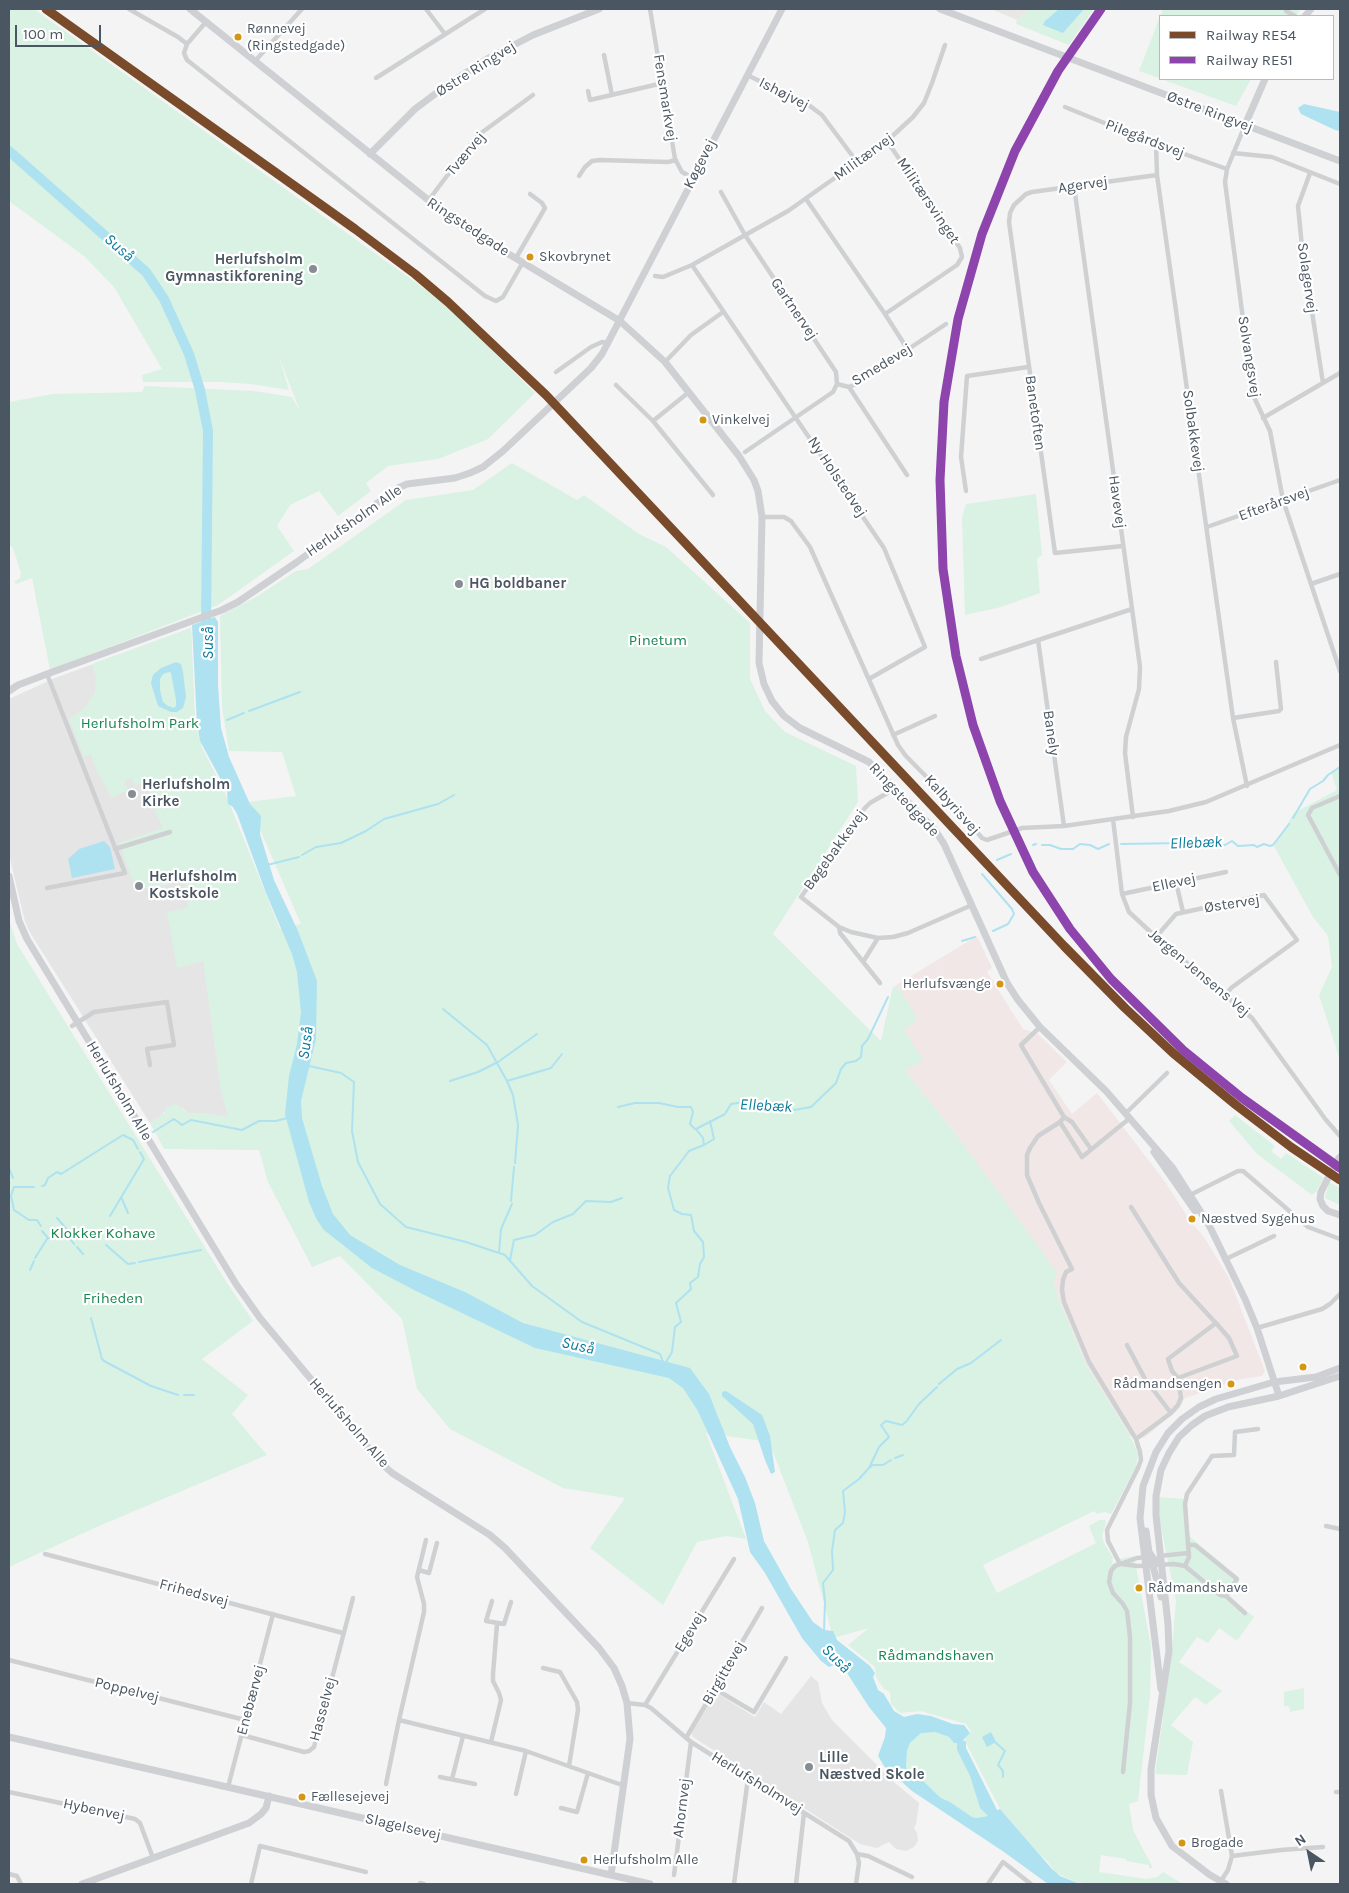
<!DOCTYPE html>
<meta charset="utf-8">
<style>
body{margin:0}
#map{position:relative;width:1349px;height:1893px;overflow:hidden;background:#f4f4f4;font-family:Karla,sans-serif}
canvas{display:block}
.frame{position:absolute;inset:0;border:10px solid #4a5661;pointer-events:none}
.legend{position:absolute;left:1159px;top:15px;width:175px;height:65px;box-sizing:border-box;background:#fff;border:1px solid #b7bbc0;margin:0;padding:6px 9px;list-style:none;font-size:15px;color:#4a5661}
.legend li{display:flex;align-items:center;gap:10px;height:25px}
.legend b{width:25px;border:1px solid #b7bbc0}
.north{position:absolute;left:1284px;top:1828px;width:50px;height:50px;-webkit-text-stroke:4px #fff;paint-order:stroke;rotate:326deg;font-size:14px;font-weight:700;line-height:20px;text-align:center;color:#4a5661}
.north::after{content:'';display:block;margin:auto;width:18px;height:22px;background:#4a5661;clip-path:polygon(50% 0,100% 100%,50% 72%,0 100%)}
.scale{position:absolute;left:15px;top:25px;width:86px;height:22px;box-sizing:border-box;border:2px solid #4a5661;border-top:0;padding-left:6px;font-size:15px;line-height:18px;white-space:nowrap;color:#4a5661;-webkit-text-stroke:4px #fff;paint-order:stroke}
</style>
<div id="map">
<canvas width="1349" height="1893"></canvas>
<div class="frame"></div>
<ul class="legend">
<li><b style="height:6px;background:#7a4b2a"></b>Railway RE54</li>
<li><b style="height:6px;background:#8e44ad"></b>Railway RE51</li>
</ul>
<div class="north">N</div>
<div class="scale">100 m</div>
</div>
<script>
const ctx = document.querySelector('canvas').getContext('2d');
ctx.lineJoin = 'round';
function paint(path, color) {
  ctx.fillStyle = color;
  ctx.fill(path, 'evenodd');
}
function toPath(rows) {
  const path = new Path2D();
  for (const r of rows) {
    path.moveTo(r[0], r[1]);
    for (let i = 2; i < r.length; i += 2) path.lineTo(r[i], r[i + 1]);
  }
  return path;
}
function trace(path, color, width, dash) {
  ctx.strokeStyle = color;
  ctx.lineWidth = width;
  ctx.lineCap = dash ? 'butt' : 'round';
  ctx.setLineDash(dash || []);
  ctx.stroke(path);
}
function write(font, color, halo, rows, align = 'center') {
  ctx.font = font + ' Karla,sans-serif';
  ctx.lineWidth = 4.5;
  ctx.setLineDash([]);
  ctx.textBaseline = 'middle';
  ctx.strokeStyle = halo;
  ctx.fillStyle = color;
  for (const [text, x, y, turn = 0] of rows) {
    ctx.save();
    ctx.translate(x, y);
    ctx.rotate((+turn || 0) * Math.PI / 180);
    ctx.textAlign = isNaN(turn) ? turn : align;
    if (halo) ctx.strokeText(text, 0, 0);
    ctx.fillText(text, 0, 0);
    ctx.restore();
  }
}
paint(toPath([
 [991,9,1031,9,1017,20]
]), '#e8e7e3');
paint(toPath([
 [191,628,195,723,198,735,202,748,225,793,280,930,243,1120,202,1113,188,1113,183,1108,163,1112,163,1115,150,1123,29,931,24,918,9,854,9,699,55,678],
 [811,1676,818,1682,822,1703,832,1720,895,1783,919,1803,916,1824,914,1828,917,1833,918,1841,914,1847,906,1851,896,1849,889,1842,877,1848,860,1844,693,1737,691,1732,715,1692,755,1717,764,1702,781,1714]
]), '#e6e5e6');
paint(toPath([
 [977,936,992,968,987,972,1023,1029,1038,1034,1067,1062,1049,1080,1072,1114,1097,1093,1166,1183,1191,1222,1204,1237,1229,1278,1265,1371,1262,1376,1241,1379,1185,1398,1179,1409,1144,1438,1130,1436,1086,1365,1057,1295,1054,1283,954,1132,881,1042,893,987]
]), '#f1e7e6');
paint(toPath([
 [9,9,34,9,443,302,535,393,488,439,438,459,388,466,366,483,371,491,338,516,319,491,290,505,277,526,294,551,218,605,50,670,32,578,16,584,14,582,20,578,21,573,13,548,9,545,9,402,53,394,142,392,145,386,254,391,292,397,300,411,279,357,289,390,251,384,219,382,143,382,142,375,162,369,114,287,84,256,9,201],
 [1031,9,1094,9,1069,45,1016,24,1017,20],
 [1163,9,1293,9,1300,11,1295,16,1160,16,1160,79,1251,79,1236,106,1139,71],
 [512,463,577,500,584,495,639,534,666,547,750,623,750,679,765,711,785,732,856,766,858,802,773,934,881,1041,893,987,899,989,918,1019,904,1030,923,1060,905,1071,954,1132,1057,1272,1054,1283,1057,1295,1086,1365,1130,1436,1129,1440,1130,1437,1133,1442,1138,1454,1136,1467,1111,1514,1105,1512,1097,1514,1094,1511,983,1565,997,1593,1096,1543,1089,1526,1099,1520,1105,1520,1106,1522,1102,1536,1104,1543,1113,1558,1112,1564,1120,1559,1134,1556,1151,1646,1150,1696,1138,1801,1129,1804,1133,1830,1153,1868,1149,1868,1149,1865,1126,1861,1126,1859,1101,1855,1099,1872,1147,1879,1157,1877,1163,1872,1183,1884,1095,1884,1076,1882,1056,1873,1048,1862,1041,1856,1000,1809,965,1741,966,1735,971,1732,966,1724,921,1711,900,1713,891,1704,890,1692,884,1689,876,1677,875,1667,848,1645,869,1628,833,1638,808,1542,769,1442,706,1433,746,1539,726,1536,697,1542,663,1605,590,1548,625,1498,563,1488,450,1429,417,1389,402,1319,340,1256,312,1267,268,1182,259,1150,164,1149,150,1123,163,1115,166,1108,174,1104,178,1105,188,1113,202,1113,228,1117,221,1091,203,961,177,968,167,912,188,908,184,877,168,879,168,885,136,890,119,843,163,828,151,802,144,805,141,797,151,792,146,781,135,786,131,778,124,782,128,790,112,798,96,769,91,754,84,757,69,719,84,709,95,693,96,678,92,664,191,628,195,723,202,748,225,793,280,929,301,924,248,802,296,796,282,752,229,751,222,708,220,616,256,597,296,571,308,569,406,500,473,490],
 [1036,494,1042,555,1037,559,1040,593,1001,607,965,615,962,517,966,504],
 [1340,766,1340,1060,1319,995,1332,967,1328,936,1313,917,1274,846,1294,813,1337,790,1331,772],
 [9,920,17,944,227,1283,253,1321,202,1359,248,1395,232,1414,267,1455,99,1526,9,1567],
 [1235,1115,1275,1146,1271,1151,1281,1159,1286,1153,1324,1178,1316,1192,1312,1195,1257,1154,1229,1121],
 [1329,1182,1340,1188,1340,1205,1325,1198],
 [1158,1497,1186,1499,1188,1535,1238,1577,1226,1595,1254,1617,1237,1641,1219,1628,1208,1643,1197,1637,1179,1662,1222,1691,1206,1705,1195,1697,1171,1725,1193,1742,1187,1775,1155,1774,1163,1718,1165,1685,1172,1648,1176,1601,1160,1522],
 [1304,1688,1304,1709,1290,1712,1289,1706,1284,1706,1284,1692],
 [921,1732,935,1732,949,1737,954,1743,957,1743,957,1750,970,1776,980,1808,988,1816,977,1818,972,1817,950,1802,941,1798,921,1779,906,1768,907,1751,910,1743]
]), '#d9f2e3');
paint(toPath([
 [1059,9,1084,9,1063,33,1043,25,1045,21],
 [1304,104,1340,112,1340,131,1335,130,1301,114,1298,108],
 [215,617,218,622,218,685,221,728,229,757,250,804,261,816,260,834,274,880,298,931,317,981,316,1039,301,1101,302,1118,322,1186,333,1214,350,1235,400,1265,465,1292,523,1323,690,1368,709,1394,730,1447,745,1477,755,1503,764,1541,791,1589,813,1622,824,1630,833,1631,837,1640,870,1666,875,1673,873,1677,878,1690,884,1694,894,1711,904,1717,917,1714,931,1716,953,1724,964,1725,970,1733,963,1740,966,1742,966,1748,997,1810,1000,1809,1052,1869,1060,1876,1080,1884,1088,1884,1048,1884,1004,1852,912,1791,884,1766,878,1756,885,1737,886,1728,869,1707,847,1673,837,1664,829,1667,821,1661,802,1638,765,1573,750,1552,738,1499,698,1411,683,1388,669,1378,535,1348,416,1291,372,1268,324,1230,317,1220,309,1202,285,1114,289,1076,297,1044,301,1012,297,972,292,954,266,893,237,814,233,807,228,804,227,791,200,741,197,724,192,625],
 [921,1733,935,1732,949,1737,954,1743,957,1743,957,1750,970,1776,980,1808,988,1816,977,1818,972,1817,950,1802,941,1798,921,1779,906,1768,907,1751,910,1743],
 [176,662,181,664,183,672,186,697,183,708,177,712,171,712,158,706,151,683,153,675,161,668],
 [169,672,171,673,176,700,176,706,174,708,168,706,163,702,160,690,160,679,163,674],
 [104,841,110,847,115,869,72,878,68,859,79,849],
 [726,1391,762,1415,770,1436,775,1472,771,1474,765,1460,753,1424,722,1396,722,1392],
 [991,1732,996,1742,987,1747,982,1737]
]), '#aee2f0');
trace(toPath([
 [249,711,300,692],
 [227,720,244,713],
 [1293,818,1310,789,1323,781,1328,775,1340,767],
 [1121,844,1184,843,1225,845,1232,841,1238,846,1254,845,1257,847,1264,844,1270,846,1273,845,1289,824],
 [1033,845,1036,844],
 [1042,845,1050,845,1061,849,1073,849,1080,844,1090,845,1098,849,1109,844],
 [302,855,316,847,341,843,366,831,384,819,438,804,454,795],
 [997,860,1011,854],
 [267,865,299,857],
 [982,874,1012,909,1014,914,1008,924,993,931],
 [962,941,975,937],
 [443,1009,487,1045,507,1081,513,1095,518,1125,515,1163],
 [309,1066,341,1073,354,1082,352,1131,358,1162,380,1204,406,1227,466,1242,505,1255,532,1286,582,1322,660,1354,663,1362],
 [450,1081,478,1072,498,1062,537,1034],
 [507,1081,551,1068,562,1054],
 [618,1107,635,1103,659,1103,678,1107,691,1107,693,1112,690,1124,695,1129],
 [153,1132,174,1119,182,1125,191,1120,242,1130,259,1121,276,1121,287,1118],
 [704,1145,714,1139,710,1121],
 [9,1168,13,1178],
 [42,1186,45,1185,48,1178,57,1172,61,1174,123,1135,133,1140,138,1149],
 [34,1187,14,1187,11,1196,14,1210,29,1220,37,1220,41,1226],
 [121,1197,128,1213],
 [511,1201,514,1167],
 [110,1216,144,1159,140,1152],
 [57,1218,70,1233],
 [42,1231,48,1238,56,1238,80,1232],
 [68,1236,74,1244],
 [106,1245,128,1264,135,1263],
 [77,1247,83,1254],
 [499,1252,501,1229,512,1204],
 [35,1258,47,1239],
 [510,1260,514,1240,535,1235,553,1222,573,1214,586,1201,611,1202,622,1198],
 [139,1262,201,1250],
 [30,1270,34,1261],
 [91,1318,102,1359,104,1361,151,1386,178,1395],
 [666,1362,672,1352,675,1327,681,1322,676,1303,691,1289,690,1283,698,1277,700,1264,704,1257,703,1242,694,1231,691,1215,682,1214,674,1210,668,1188,670,1176,689,1151,704,1145,703,1138,696,1129,725,1114,731,1104,744,1102,762,1109,775,1106,794,1110,811,1107,836,1083,841,1069,846,1063,856,1061,861,1057,862,1046,868,1039,888,997],
 [939,1384,957,1369,971,1363,1001,1340],
 [184,1395,194,1395],
 [895,1458,903,1455],
 [869,1468,873,1465,883,1465,891,1460],
 [824,1631,825,1602,823,1583,833,1570,832,1551,835,1530,843,1523,845,1512,843,1491,859,1479,869,1468,879,1447,889,1437,881,1425,886,1421,902,1425,906,1422,919,1404,937,1387],
 [995,1742,1005,1751,998,1765,1003,1771,1003,1777]
]), '#aee2f0', 2);
trace(toPath([
 [9,151,146,272,164,299,189,354,200,390,208,431,206,624]
]), '#aee2f0', 10);
trace(toPath([
 [1327,1180,1339,1158]
]), '#d2d4d7', 7, [7, 3.5]);
trace(toPath([
 [129,9,178,37,187,44],
 [426,9,445,34],
 [650,9,675,159,682,172,693,178],
 [1286,11,1295,16],
 [206,22,187,44,184,53,187,60,485,296,496,301,503,297,523,262],
 [604,55,612,95],
 [255,61,302,9],
 [747,75,806,103,822,115,857,162],
 [376,78,485,9],
 [588,91,590,100,663,83],
 [1065,107,1156,144,1227,169],
 [1245,125,1227,169,1225,182,1253,395,1270,431,1283,500,1340,671],
 [1156,144,1157,175,1233,718,1247,786],
 [1233,153,1272,157,1340,184],
 [1310,173,1298,206,1302,247,1323,383],
 [579,176,585,167,592,161,600,160,668,162,676,160],
 [1074,186,1140,667,1139,689,1126,737,1125,753,1133,817],
 [721,192,745,235,836,372,837,384],
 [806,199,885,314,957,265,962,257,960,248,887,141],
 [428,201,477,136,533,95],
 [516,258,545,208,542,203,530,194],
 [692,265,884,548,925,647,869,679],
 [655,276,663,277,692,265,788,211,887,141,913,117,924,103,932,83,945,45],
 [885,314,908,350],
 [665,362,691,335,723,312],
 [556,372,591,347,602,342,609,343],
 [616,385,653,421,713,495],
 [849,387,907,475],
 [1263,418,1340,373],
 [653,421,689,392],
 [745,452,833,392,837,384,849,387,856,384,946,324],
 [966,491,961,457,967,376,1028,367],
 [762,517,784,517,791,521,810,547,898,745,905,755,954,805,982,838,987,840,1022,828,1064,826,1169,811,1206,802,1340,745],
 [1207,527,1340,480],
 [1123,546,1055,553,1009,222,1010,213,1014,205,1026,194,1032,192,1157,175],
 [1311,584,1340,574],
 [1038,640,1064,826],
 [981,659,1132,609],
 [47,674,125,873,47,888],
 [1233,718,1279,711,1281,709,1276,662],
 [893,735,935,716],
 [896,788,870,803,864,809,801,897,839,927,851,932,878,938,893,937,908,933,972,905],
 [1340,796,1312,808,1308,815,1340,875],
 [1113,819,1122,894,1129,912,1156,937,1252,1018,1326,1120,1340,1136],
 [115,849,170,832],
 [1176,882,1183,912],
 [1122,894,1226,872],
 [839,927,840,933,880,983],
 [1156,937,1176,914,1264,895,1297,940,1231,988,1226,995],
 [863,962,878,938],
 [72,1026,94,1012,167,1002,174,1045,147,1049,150,1065],
 [1126,1113,1167,1073],
 [1064,1117,1072,1122,1091,1149],
 [1060,1122,1082,1157,1130,1118],
 [1190,1195,1238,1171,1243,1171,1308,1227,1340,1239],
 [1039,1203,1027,1175,1027,1155,1030,1148,1038,1136,1060,1122,1064,1117,1021,1045,1040,1027],
 [1040,1205,1072,1269,1066,1272,1063,1280,1062,1290,1064,1302,1089,1362,1136,1439,1140,1452,1141,1460,1138,1468,1107,1530,1108,1541,1120,1564],
 [1131,1207,1179,1283,1213,1320,1216,1323,1229,1338,1237,1356,1178,1378,1172,1371,1168,1359,1216,1323],
 [1226,1259,1274,1236],
 [1257,1328,1322,1309,1330,1304,1340,1294],
 [1127,1345,1145,1379,1171,1413,1136,1439],
 [1171,1413,1178,1405,1181,1398,1178,1378],
 [1326,1526,1340,1529],
 [1189,1545,1195,1545,1237,1579,1226,1596],
 [45,1554,343,1633],
 [1159,1556,1189,1553],
 [1121,1564,1138,1566,1174,1564,1185,1566,1220,1595,1226,1596],
 [1185,1566,1189,1557,1185,1504,1187,1494,1212,1456,1234,1455,1235,1432,1258,1429],
 [419,1570,429,1573,437,1543],
 [1226,1596,1245,1613],
 [492,1601,486,1621,504,1624,511,1602],
 [9,1660,245,1720],
 [543,1668,560,1672,577,1702,578,1710,569,1766],
 [715,1689,754,1712,786,1658],
 [627,1703,645,1705,651,1708,691,1742,849,1841,857,1854,859,1863,856,1884],
 [645,1705,734,1559],
 [399,1720,526,1751,619,1784,625,1784],
 [242,1735,304,1752,309,1751,314,1747,353,1598],
 [686,1738,762,1608],
 [491,1742,501,1700,499,1693,493,1681,493,1674,497,1624],
 [1123,1772,1130,1703,1130,1637,1127,1611,1123,1604,1113,1593,1109,1582,1111,1571,1115,1566,1137,1558,1146,1557],
 [440,1777,475,1784],
 [452,1779,463,1736],
 [386,1784,399,1720,424,1612,424,1604,417,1577,426,1540],
 [228,1787,273,1614],
 [9,1792,135,1819,140,1823,153,1858],
 [1336,1792,1340,1792],
 [516,1794,526,1751],
 [561,1808,577,1812,588,1773],
 [857,1854,868,1856,912,1877],
 [1232,1856,1281,1850,1323,1847],
 [9,1874,17,1876,21,1884],
 [674,1875,691,1742],
 [1221,1881,1228,1870,1232,1856,1221,1791],
 [420,1883,424,1884],
 [251,1884,260,1846,366,1872],
 [734,1884,748,1778],
 [796,1884,804,1813],
 [988,1884,1003,1862,1031,1884]
]), '#ced0d2', 4.5);
trace(toPath([
 [190,9,457,223,620,321,665,362,739,456,754,480,758,491,762,517,759,663,764,684,772,701,784,716,800,728,869,762,935,830,944,844,1007,983,1018,1000,1040,1027,1106,1091,1172,1167,1209,1225,1245,1299,1257,1328,1279,1396],
 [940,9,1340,161],
 [1305,16,1311,9],
 [1245,125,1265,79],
 [370,154,415,109,447,85,489,58,533,35,599,9],
 [9,691,18,685,47,674,222,610,238,602,297,562,398,488,407,484,455,478,470,473,483,467,503,451,591,368,602,354,782,9],
 [9,876,19,921,27,939,236,1284,260,1318,380,1462,392,1473,490,1535,505,1548,599,1648,614,1668,622,1686,627,1703,630,1739,611,1875],
 [1154,1152,1195,1211],
 [1339,1158,1340,1157],
 [1327,1180,1321,1192,1320,1199,1323,1206,1328,1211,1340,1215],
 [1146,1531,1149,1552,1156,1562],
 [1144,1557,1153,1566,1161,1597],
 [1161,1689,1140,1518,1143,1486,1156,1452,1168,1433,1182,1419,1199,1407,1216,1399,1274,1382,1316,1377,1340,1368],
 [9,1737,650,1884],
 [82,1884,249,1823,261,1814,266,1808,269,1796],
 [1226,1884,1210,1875,1172,1846,1156,1818,1151,1795,1151,1769,1169,1651,1168,1624,1156,1515,1156,1496,1161,1470,1169,1453,1179,1437,1192,1425,1205,1416,1228,1407,1279,1396,1340,1376]
]), '#ced0d4', 7);
trace(toPath([
 [46,9,355,229,415,274,448,302,546,395,1064,946,1125,1008,1173,1053,1236,1105,1291,1147,1340,1180]
]), '#7a4b2a', 9);
trace(toPath([
 [1101,9,1058,71,1015,151,982,234,958,319,944,402,940,480,943,569,956,656,973,725,1000,801,1033,872,1070,929,1111,979,1183,1050,1242,1098,1340,1168]
]), '#8e44ad', 9);
for (const [x, y, r, color] of [
 [238,37,4.5,"#d49613"],
 [530,257,4.5,"#d49613"],
 [313,269,5,"#868d94"],
 [703,420,4.5,"#d49613"],
 [459,584,5,"#868d94"],
 [132,794,5,"#868d94"],
 [139,886,5,"#868d94"],
 [1000,984,4.5,"#d49613"],
 [1192,1219,4.5,"#d49613"],
 [1303,1367,4.5,"#d49613"],
 [1231,1384,4.5,"#d49613"],
 [1139,1588,4.5,"#d49613"],
 [809,1767,5,"#868d94"],
 [302,1797,4.5,"#d49613"],
 [1182,1843,4.5,"#d49613"],
 [584,1860,4.5,"#d49613"]
]) {
  const dot = new Path2D();
  dot.arc(x, y, r, 0, 2 * Math.PI);
  ctx.fillStyle = color;
  ctx.fill(dot);
  trace(dot, '#fff', 2);
}
write('14px', '#4a5661', '#fff', [
 ["Rønnevej",247,29],
 ["(Ringstedgade)",247,46],
 ["Skovbrynet",539,257],
 ["Vinkelvej",712,420],
 ["Herlufsvænge",991,984,"right"],
 ["Næstved Sygehus",1201,1219],
 ["Rådmandsengen",1222,1384,"right"],
 ["Rådmandshave",1148,1588],
 ["Fællesejevej",311,1797],
 ["Brogade",1191,1843],
 ["Herlufsholm Alle",593,1860]
], 'left');
write('15px', '#4a5661', '#fff', [
 ["Østre Ringvej",476,69,-32],
 ["Ishøjvej",784,94,27],
 ["Fensmarkvej",665,98,81],
 ["Østre Ringvej",1210,112,21],
 ["Pilegårdsvej",1145,139,21],
 ["Tværvej",466,154,-50],
 ["Militærvej",864,157,-36],
 ["Køgevej",700,164,-63],
 ["Agervej",1083,185,-8],
 ["Militærsvinget",928,201,56],
 ["Ringstedgade",468,227,33],
 ["Solagervej",1307,278,82],
 ["Gartnervej",794,309,56],
 ["Solvangsvej",1249,357,81],
 ["Smedevej",882,365,-31],
 ["Banetoften",1035,413,82],
 ["Solbakkevej",1193,431,82],
 ["Ny Holstedvej",837,477,56],
 ["Havevej",1117,502,82],
 ["Efterårsvej",1274,504,-20],
 ["Herlufsholm Alle",354,521,-35],
 ["Banely",1051,733,82],
 ["Ringstedgade",904,800,47],
 ["Kalbyrisvej",952,805,48],
 ["Bøgebakkevej",835,850,-54],
 ["Ellevej",1174,883,-12],
 ["Østervej",1232,904,-9],
 ["Jørgen Jensens Vej",1199,973,40],
 ["Herlufsholm Alle",119,1091,59],
 ["Herlufsholm Alle",349,1423,49],
 ["Frihedsvej",194,1593,15],
 ["Egevej",690,1632,-59],
 ["Birgittevej",724,1673,-60],
 ["Poppelvej",127,1690,14],
 ["Enebærvej",251,1700,-75],
 ["Hasselvej",323,1709,-75],
 ["Herlufsholmvej",757,1783,32],
 ["Ahornvej",682,1808,-83],
 ["Hybenvej",94,1810,12],
 ["Slagelsevej",403,1827,13]
]);
write('bold 15px', '#4a5661', '#fff', [
 ["Herlufsholm",303,260,"right"],
 ["Gymnastikforening",303,277,"right"],
 ["HG boldbaner",469,584],
 ["Herlufsholm",142,785],
 ["Kirke",142,802],
 ["Herlufsholm",149,877],
 ["Kostskole",149,894],
 ["Lille",819,1758],
 ["Næstved Skole",819,1775]
], 'left');
write('15px', '#17864f', '#fff', [
 ["Pinetum",658,641],
 ["Herlufsholm Park",140,724],
 ["Klokker Kohave",103,1234],
 ["Friheden",113,1299],
 ["Rådmandshaven",936,1656]
]);
write('italic 16px', '#0c7c9b', '#fff', [
 ["Suså",119,248,41],
 ["Suså",208,643,-90],
 ["Ellebæk",1196,843,-2],
 ["Suså",306,1043,-82],
 ["Ellebæk",766,1106,3],
 ["Suså",578,1346,13],
 ["Suså",836,1659,45]
]);
</script>
